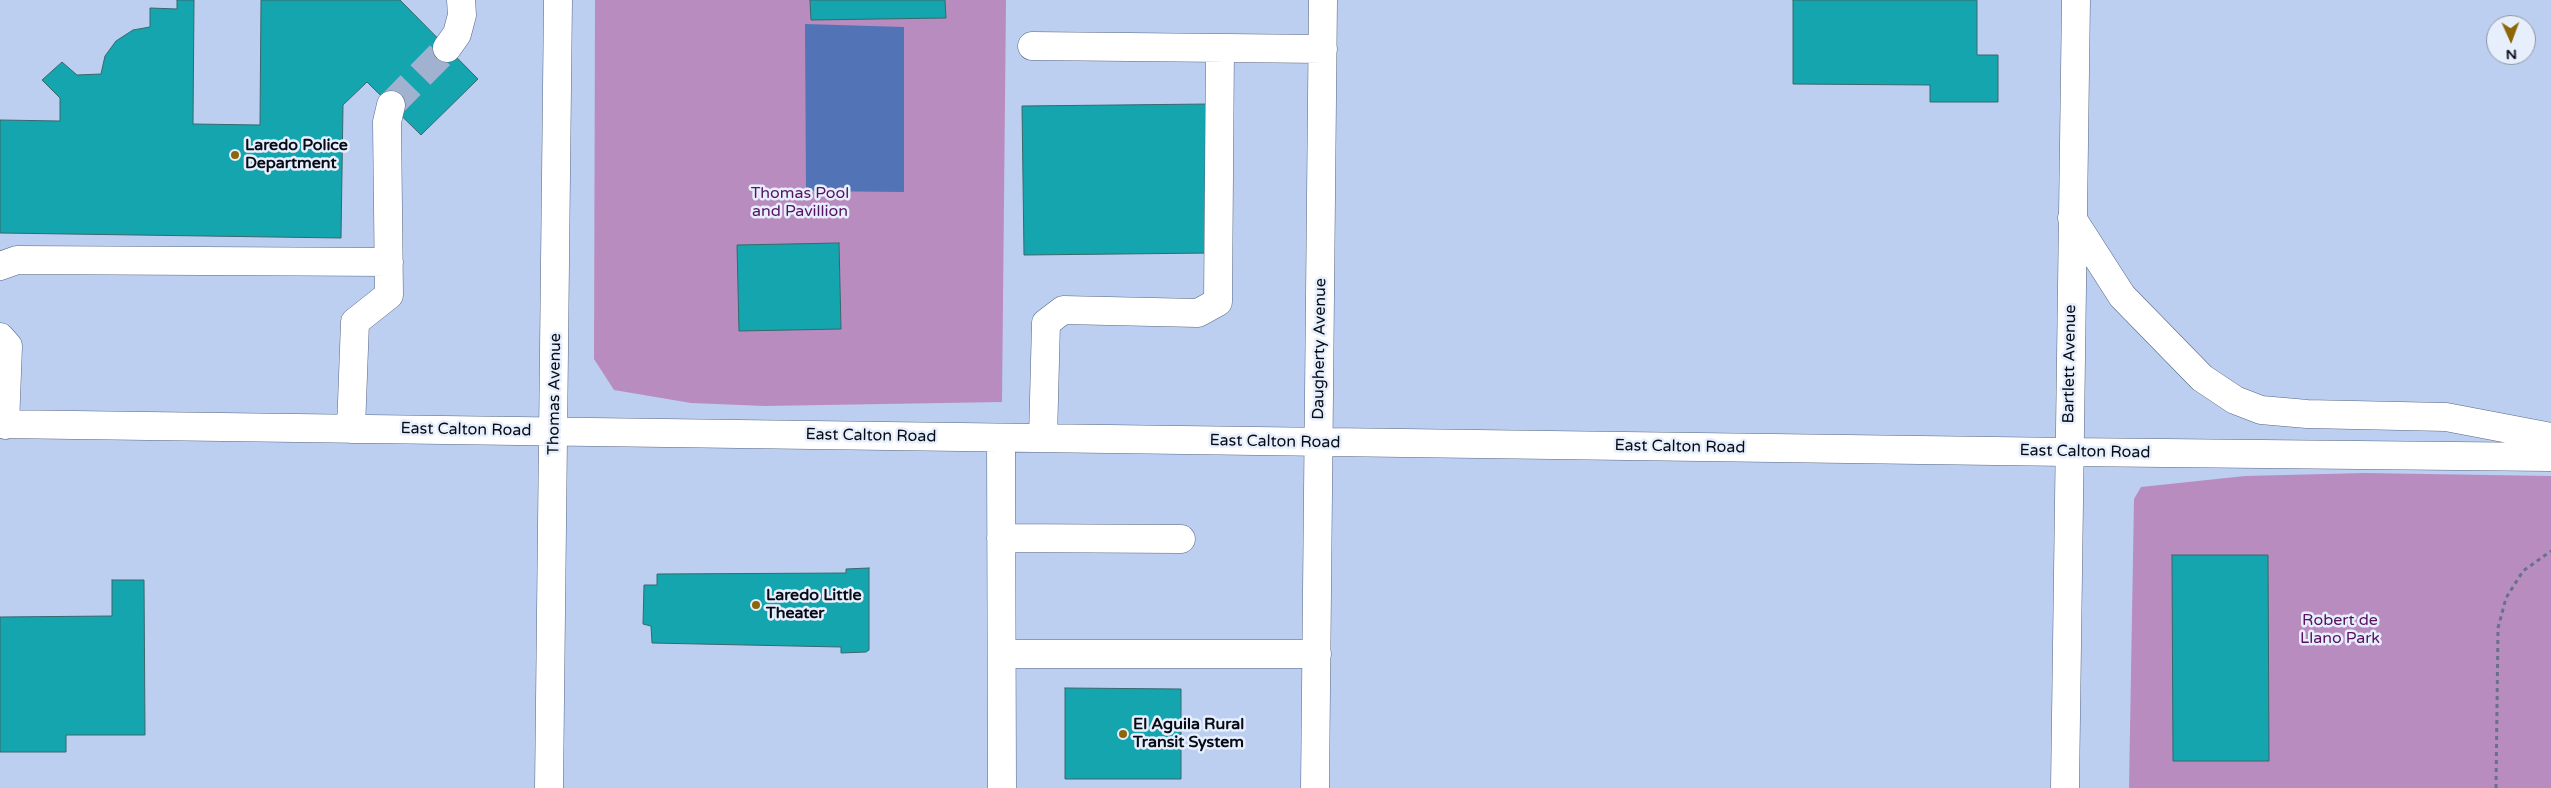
<!DOCTYPE html>
<style>
body{margin:0}
#map{position:relative;width:2551px;height:788px;overflow:hidden;background:#bccff1;font-family:"Varela Round",sans-serif}
canvas{display:block}
.north{position:absolute;left:2486px;top:15px;width:50px;height:50px;box-sizing:border-box;background:#e7effd;border:1px solid #8d94a1;border-radius:50%;rotate:178deg;font-size:14px;font-weight:700;line-height:20px;text-align:center;color:#060b16}
.north::after{content:'';display:block;margin:auto;width:18px;height:22px;background:#8c6607;clip-path:polygon(50% 0,100% 100%,50% 72%,0 100%)}
</style>
<div id="map">
<canvas width="2551" height="788"></canvas>
<div class="north">N</div>
</div>
<script>
const ctx = document.querySelector('canvas').getContext('2d');
ctx.lineJoin = 'round';
function paint(path, color) {
  ctx.fillStyle = color;
  ctx.fill(path, 'evenodd');
}
function toPath(rows) {
  const path = new Path2D();
  for (const r of rows) {
    path.moveTo(r[0], r[1]);
    for (let i = 2; i < r.length; i += 2) path.lineTo(r[i], r[i + 1]);
  }
  return path;
}
function trace(path, color, width, dash) {
  ctx.strokeStyle = color;
  ctx.lineWidth = width;
  ctx.lineCap = dash ? 'butt' : 'round';
  ctx.setLineDash(dash || []);
  ctx.stroke(path);
}
function write(font, color, halo, rows, align = 'center') {
  ctx.font = font + ' "Varela Round",sans-serif';
  ctx.lineWidth = 5;
  ctx.setLineDash([]);
  ctx.textBaseline = 'middle';
  ctx.strokeStyle = halo;
  ctx.fillStyle = color;
  for (const [text, x, y, turn = 0] of rows) {
    ctx.save();
    ctx.translate(x, y);
    ctx.rotate((+turn || 0) * Math.PI / 180);
    ctx.textAlign = isNaN(turn) ? turn : align;
    if (halo) ctx.strokeText(text, 0, 0);
    ctx.fillText(text, 0, 0);
    ctx.restore();
  }
}
paint(toPath([
 [595,0,1006,0,1002,402,765,406,691,403,614,390,594,359],
 [2365,473,2551,476,2551,788,2129,788,2134,499,2141,487,2245,476]
]), '#b98cbf');
paint(toPath([
 [805,24,904,27,904,192,806,191]
]), '#5274b6');
const building = toPath([
 [177,0,194,0,193,124,260,125,261,0,400,0,478,79,421,135,367,82,343,105,341,238,0,233,0,120,60,121,60,98,42,80,62,62,77,75,101,74,105,56,116,41,133,30,150,27,150,8,177,9,177,0],
 [810,0,945,0,946,18,811,20,810,0],
 [1793,0,1977,0,1977,55,1998,55,1998,102,1930,102,1930,85,1793,84,1793,0],
 [1210,104,1212,253,1024,255,1022,106,1210,104],
 [839,243,841,329,739,331,737,245,839,243],
 [2172,555,2268,555,2269,761,2173,761,2172,555],
 [869,568,869,650,866,652,841,653,841,647,652,643,651,626,643,624,644,585,657,585,657,574,846,573,846,569,869,568],
 [112,580,144,580,145,735,66,735,66,752,0,752,0,617,112,616,112,580],
 [1065,688,1181,689,1181,779,1065,779,1065,688]
]);
paint(building, '#14a5af');
trace(building, '#38686c', 1);
trace(toPath([
 [391,105,447,48]
]), '#a1b2d0', 28, [28, 14]);
const minor = toPath([
 [1032,46,1323,49],
 [447,48,457,34,462,15,461,0],
 [0,266,17,260,389,262],
 [0,337,8,346,5,425],
 [0,424,2068,452],
 [351,429,355,322,389,295,387,122,391,105],
 [1001,438,1002,788],
 [1043,438,1046,323,1063,310,1198,313,1218,302,1220,48],
 [1001,538,1181,539],
 [1002,654,1317,654],
 [549,788,558,0],
 [1315,788,1323,0]
]);
const major = toPath([
 [2072,218,2122,296,2202,378,2235,400,2261,410,2307,414,2446,417,2551,437],
 [2068,452,2551,457],
 [2065,788,2076,0]
]);
trace(minor, '#566684', 29);
trace(major, '#566684', 29);
trace(toPath([
 [2496,788,2498,628,2506,598,2523,571,2551,551]
]), '#66728a', 3, [4, 4]);
trace(minor, '#fff', 28);
trace(major, '#fff', 28);
for (const [x, y, r, color] of [
 [235,155,5,"#8c6607"],
 [756,605,5,"#8c6607"],
 [1123,734,5,"#8c6607"]
]) {
  const dot = new Path2D();
  dot.arc(x, y, r, 0, 2 * Math.PI);
  ctx.fillStyle = color;
  ctx.fill(dot);
  trace(dot, '#e7effd', 2);
}
write('bold 16px', '#060b16', '#e7effd', [
 ["Laredo Police",245,146],
 ["Department",245,164],
 ["Laredo Little",766,596],
 ["Theater",766,614],
 ["El Aguila Rural",1133,725],
 ["Transit System",1133,743]
], 'left');
write('16px', '#561160', '#e7effd', [
 ["Thomas Pool",800,194],
 ["and Pavillion",800,212],
 ["Robert de",2340,621],
 ["Llano Park",2340,639]
]);
write('16px', '#060b16', '#e7effd', [
 ["Daugherty Avenue",1320,349,-89],
 ["Bartlett Avenue",2070,364,-89],
 ["Thomas Avenue",555,394,-89],
 ["East Calton Road",466,430,1],
 ["East Calton Road",871,436,1],
 ["East Calton Road",1275,442,1],
 ["East Calton Road",1680,447,1],
 ["East Calton Road",2085,452,1]
]);
</script>
